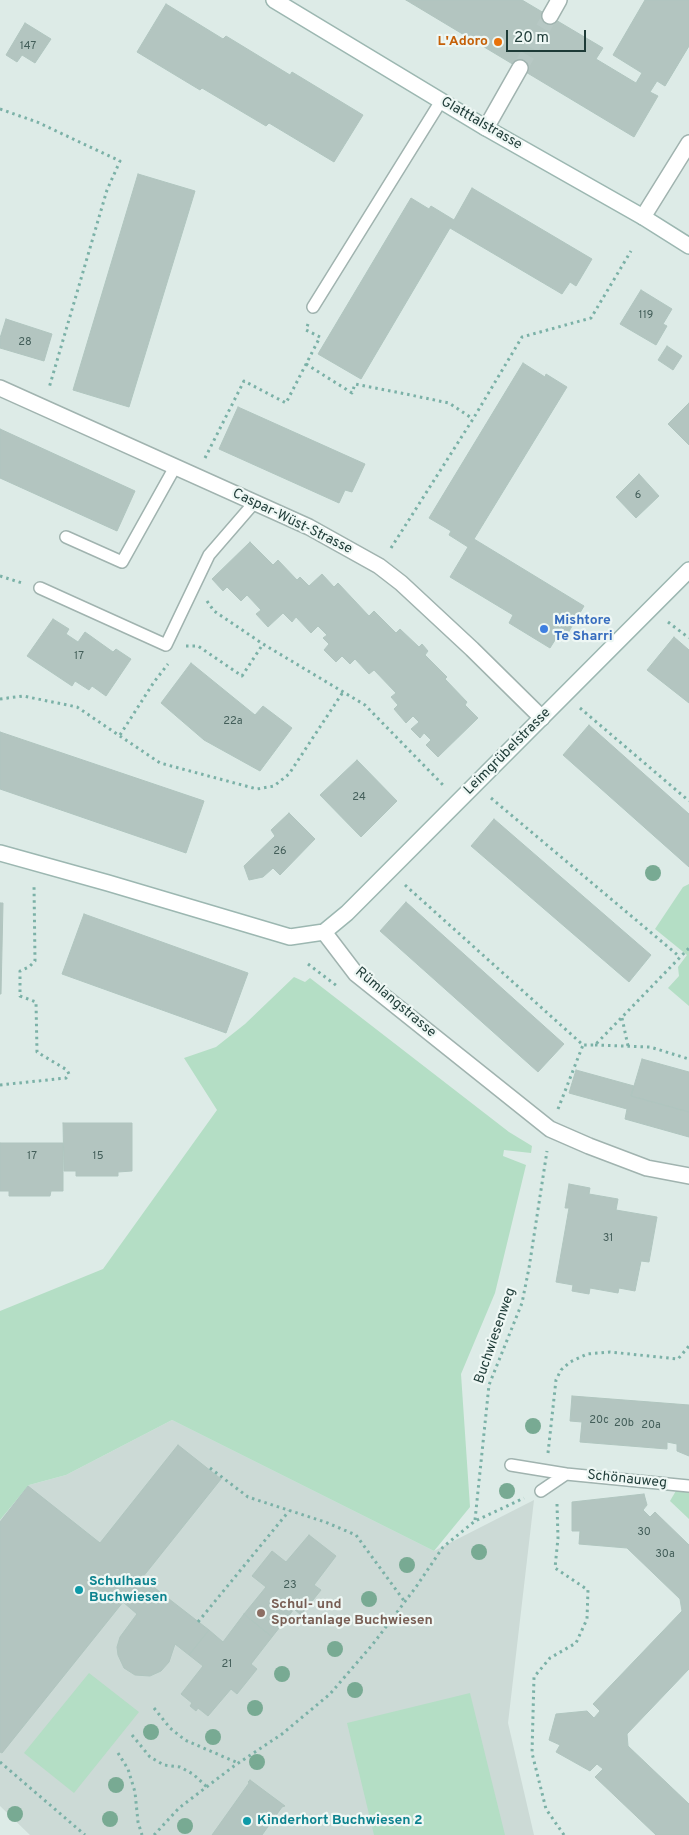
<!DOCTYPE html>
<meta charset="utf-8">
<style>
body{margin:0}
#map{position:relative;width:689px;height:1835px;overflow:hidden;background:#ddebe7;font-family:Overpass,sans-serif}
canvas{display:block}
.scale{position:absolute;left:506px;top:30px;width:80px;height:22px;box-sizing:border-box;border:2px solid #1e3b37;border-top:0;padding-left:6px;font-size:15px;line-height:18px;white-space:nowrap;color:#1e3b37;-webkit-text-stroke:4px #eef7f4;paint-order:stroke}
</style>
<div id="map">
<canvas width="689" height="1835"></canvas>
<div class="scale">20 m</div>
</div>
<script>
const ctx = document.querySelector('canvas').getContext('2d');
ctx.lineJoin = 'round';
function paint(path, color) {
  ctx.fillStyle = color;
  ctx.fill(path, 'evenodd');
}
function toPath(rows) {
  const path = new Path2D();
  for (const r of rows) {
    path.moveTo(r[0], r[1]);
    for (let i = 2; i < r.length; i += 2) path.lineTo(r[i], r[i + 1]);
  }
  return path;
}
function trace(path, color, width, dash) {
  ctx.strokeStyle = color;
  ctx.lineWidth = width;
  ctx.lineCap = dash ? 'butt' : 'round';
  ctx.setLineDash(dash || []);
  ctx.stroke(path);
}
function write(font, color, halo, rows, align = 'center') {
  ctx.font = font + ' Overpass,sans-serif';
  ctx.lineWidth = 4.5;
  ctx.setLineDash([]);
  ctx.textBaseline = 'middle';
  ctx.strokeStyle = halo;
  ctx.fillStyle = color;
  for (const [text, x, y, turn = 0] of rows) {
    ctx.save();
    ctx.translate(x, y);
    ctx.rotate((+turn || 0) * Math.PI / 180);
    ctx.textAlign = isNaN(turn) ? turn : align;
    if (halo) ctx.strokeText(text, 0, 0);
    ctx.fillText(text, 0, 0);
    ctx.restore();
  }
}
paint(toPath([
 [172,1420,434,1551,534,1500,508,1723,534,1835,30,1835,0,1806,0,1520,29,1485,66,1475]
]), '#ccdad6');
paint(toPath([
 [689,884,689,1006,668,988,679,976,678,967,687,955,655,929,683,887],
 [294,977,305,982,310,978,509,1132,532,1146,531,1153,504,1150,503,1156,526,1165,495,1293,461,1374,470,1507,434,1551,172,1420,66,1475,29,1485,0,1520,0,1311,103,1269,217,1110,184,1058,216,1047,245,1024],
 [677,1489,689,1491,689,1519,670,1501],
 [89,1673,139,1712,74,1793,24,1753],
 [470,1693,505,1835,374,1835,347,1723]
]), '#b4dec5');
const building = toPath([
 [406,0,522,0,603,48,596,59,636,83,642,73,613,55,645,0,689,0,689,46,665,86,657,81,650,92,658,96,634,137,406,0],
 [166,4,223,39,226,36,290,75,292,72,363,115,334,162,269,123,266,126,202,88,200,90,137,52,166,4],
 [25,23,51,39,35,63,22,55,17,62,6,55,25,23],
 [138,174,195,191,129,407,73,390,138,174],
 [472,188,592,259,576,286,570,282,562,294,450,228,361,379,318,354,411,198,429,209,431,206,454,220,472,188],
 [641,290,672,309,663,324,667,326,656,345,620,324,641,290],
 [6,319,52,334,44,361,0,348,0,338,6,319],
 [667,346,682,356,673,370,658,360,667,346],
 [523,363,545,377,546,374,567,387,474,539,584,606,568,633,562,629,550,648,509,623,513,615,450,577,468,547,449,535,451,531,429,518,523,363],
 [689,403,689,445,668,424,689,403],
 [238,407,365,464,352,492,345,490,339,503,219,449,238,407],
 [0,429,135,491,117,531,0,478,0,429],
 [639,474,659,496,636,518,616,497,639,474],
 [250,542,273,565,278,560,297,580,300,577,309,586,322,574,334,587,338,583,369,616,374,611,396,633,400,629,419,647,422,644,428,651,425,655,447,677,445,679,467,702,465,705,478,718,438,757,426,745,431,740,424,733,420,738,411,729,419,722,413,716,406,723,394,709,398,705,391,697,396,693,374,670,369,674,355,659,350,664,342,656,336,662,324,650,329,644,323,638,327,635,318,626,311,633,296,617,292,622,283,613,268,627,256,614,261,610,247,595,241,601,227,587,223,591,212,579,250,542],
 [53,619,69,629,66,634,78,642,85,632,113,652,116,649,131,659,106,696,92,686,89,690,75,681,72,686,27,656,53,619],
 [674,637,689,650,689,703,647,670,674,637],
 [191,663,255,715,263,706,292,728,260,771,204,740,161,703,191,663],
 [589,725,689,814,689,867,563,755,589,725],
 [0,732,204,801,186,853,0,789,0,732],
 [357,760,397,801,361,837,320,795,357,760],
 [289,813,315,839,280,875,273,868,263,877,249,880,244,866,275,836,271,830,289,813],
 [494,819,651,955,629,982,471,846,494,819],
 [406,902,564,1044,538,1072,380,931,406,902],
 [0,903,3,903,1,994,0,994,0,903],
 [84,914,248,973,226,1033,62,974,84,914],
 [642,1059,689,1072,689,1112,631,1096,642,1059],
 [576,1070,634,1086,631,1096,689,1112,689,1137,625,1119,627,1109,569,1093,576,1070],
 [63,1123,132,1123,132,1171,118,1172,118,1176,76,1176,76,1171,64,1171,63,1123],
 [0,1143,63,1143,63,1191,51,1191,50,1196,9,1196,9,1191,0,1191,0,1143],
 [569,1184,590,1188,589,1194,618,1199,616,1210,657,1217,649,1262,641,1261,635,1291,619,1288,618,1293,590,1288,589,1294,572,1291,573,1285,556,1282,569,1208,565,1208,569,1184],
 [572,1396,689,1405,689,1456,677,1451,677,1444,667,1442,667,1449,580,1442,582,1422,570,1421,572,1396],
 [178,1445,221,1479,142,1578,209,1630,189,1655,175,1644,169,1662,161,1671,150,1676,135,1675,124,1668,118,1655,117,1647,120,1637,137,1614,123,1602,2,1753,0,1752,0,1522,28,1486,100,1543,178,1445],
 [644,1494,647,1505,643,1510,650,1517,655,1512,689,1545,689,1669,627,1734,628,1746,689,1804,689,1835,656,1835,595,1777,603,1769,597,1764,590,1771,556,1752,560,1745,549,1740,556,1714,587,1711,594,1718,600,1711,593,1704,682,1611,680,1599,627,1548,579,1544,580,1531,572,1531,572,1502,644,1494],
 [309,1535,336,1556,314,1585,321,1590,301,1615,294,1609,272,1637,244,1614,266,1587,252,1576,272,1551,286,1562,309,1535],
 [244,1614,272,1637,251,1664,257,1669,237,1694,231,1689,208,1716,198,1708,196,1711,190,1706,192,1703,181,1694,203,1666,189,1655,209,1630,223,1642,244,1614],
 [250,1780,285,1806,282,1807,262,1835,212,1835,249,1783,248,1782,250,1780]
]);
paint(building, '#b3c5c0');
trace(building, '#b0c5bf', 1);
trace(toPath([
 [520,68,550,16]
]), '#b7c8c4', 15, [15, 8]);
const lane = toPath([
 [313,307,441,101],
 [66,537,122,562,175,467],
 [40,588,166,645,209,555,254,503],
 [511,1465,566,1474],
 [541,1491,566,1474,689,1486]
]);
const street = toPath([
 [550,16,559,0],
 [486,128,520,68],
 [643,217,689,143],
 [0,388,309,527,379,566,401,583,472,649,542,718],
 [324,932,356,974,550,1129,589,1146,647,1168,689,1176]
]);
const secondary = toPath([
 [274,0,486,128,643,217,689,246],
 [0,853,108,883,290,937,324,932,347,913,689,570]
]);
trace(lane, '#a0b3af', 14);
trace(street, '#a0b3af', 18);
trace(secondary, '#9cb7b1', 18);
trace(toPath([
 [0,109,37,122,120,161,107,190,49,388],
 [306,364,352,393,355,384,396,392,449,403,473,419],
 [205,458,244,381,286,403,320,337,306,330,308,324],
 [391,548,473,419,522,337,591,318,631,251],
 [0,576,22,583],
 [207,601,214,611,263,644,365,705,444,786],
 [668,622,689,638],
 [186,646,198,646,242,676,263,644],
 [0,699,23,696,77,707,160,763,257,789,274,786,289,774,343,692],
 [580,708,689,801],
 [120,735,154,682,168,664],
 [491,798,680,957],
 [405,885,583,1045,595,1045,689,948],
 [308,964,337,986],
 [622,1018,628,1046],
 [595,1045,650,1047,689,1059],
 [0,1085,66,1078,69,1074,67,1070,37,1052,36,1002,20,996,20,971,29,967,35,961,34,885],
 [558,1109,583,1045],
 [548,1453,556,1380,561,1370,570,1362,587,1354,610,1352,678,1359,689,1346],
 [210,1468,248,1497,325,1522,356,1535,405,1602],
 [557,1504,558,1538,555,1568,588,1590,587,1619,576,1643,550,1658,534,1677,532,1753,546,1809,564,1835],
 [475,1520,489,1385,522,1303,529,1268,547,1151],
 [198,1622,289,1511],
 [154,1708,170,1728,185,1740,238,1763],
 [132,1735,150,1757,164,1765,180,1767,193,1774,207,1787],
 [118,1753,128,1769,135,1792,138,1822,142,1835],
 [0,1762,85,1835],
 [154,1835,179,1808,234,1766,282,1734,330,1694,373,1644,416,1587,443,1547,475,1521,524,1498]
]), '#7bb1a7', 3, [2.5, 4]);
trace(lane, '#fff', 11);
trace(street, '#fff', 15);
trace(secondary, '#fff', 15);
ctx.fillStyle = '#78aa93';
for (const [x, y] of [
 [653,873],
 [533,1426],
 [507,1491],
 [479,1552],
 [407,1565],
 [369,1599],
 [335,1649],
 [282,1674],
 [355,1690],
 [255,1708],
 [151,1732],
 [213,1737],
 [257,1762],
 [116,1785],
 [15,1814],
 [110,1819],
 [185,1826]
]) {
  ctx.beginPath();
  ctx.arc(x, y, 8, 0, 2 * Math.PI);
  ctx.fill();
}
for (const [x, y, r, color] of [
 [498,42,5,"#e8710a"],
 [544,629,5,"#3f7fe0"],
 [79,1590,5,"#0f9aa8"],
 [261,1613,5,"#8d6e63"],
 [247,1821,5,"#0f9aa8"]
]) {
  const dot = new Path2D();
  dot.arc(x, y, r, 0, 2 * Math.PI);
  ctx.fillStyle = color;
  ctx.fill(dot);
  trace(dot, '#eef7f4', 2);
}
write('11px', '#435e59', null, [
 ["147",28,47],
 ["119",646,316],
 ["28",25,343],
 ["6",638,496],
 ["17",79,657],
 ["22a",233,722],
 ["24",359,798],
 ["26",280,852],
 ["17",32,1157],
 ["15",98,1157],
 ["31",608,1239],
 ["20c",599,1421],
 ["20b",624,1424],
 ["20a",651,1426],
 ["30",644,1533],
 ["30a",665,1555],
 ["23",290,1586],
 ["21",227,1665]
]);
write('bold 14px', '#c56008', '#eef7f4', [
 ["L'Adoro",488,42]
], 'right');
write('14px', '#1e3b37', '#eef7f4', [
 ["Glatttalstrasse",481,124,30],
 ["Caspar-Wüst-Strasse",292,522,26],
 ["Leimgrübelstrasse",508,752,-45],
 ["Rümlangstrasse",395,1003,40],
 ["Buchwiesenweg",496,1336,-71],
 ["Schönauweg",627,1480,6]
]);
write('bold 14px', '#366cbe', '#eef7f4', [
 ["Mishtore",554,621],
 ["Te Sharri",554,637]
], 'left');
write('bold 14px', '#0d838f', '#eef7f4', [
 ["Schulhaus",89,1582],
 ["Buchwiesen",89,1598],
 ["Kinderhort Buchwiesen 2",257,1821]
], 'left');
write('bold 14px', '#785e54', '#eef7f4', [
 ["Schul- und",271,1605],
 ["Sportanlage Buchwiesen",271,1621]
], 'left');
</script>
